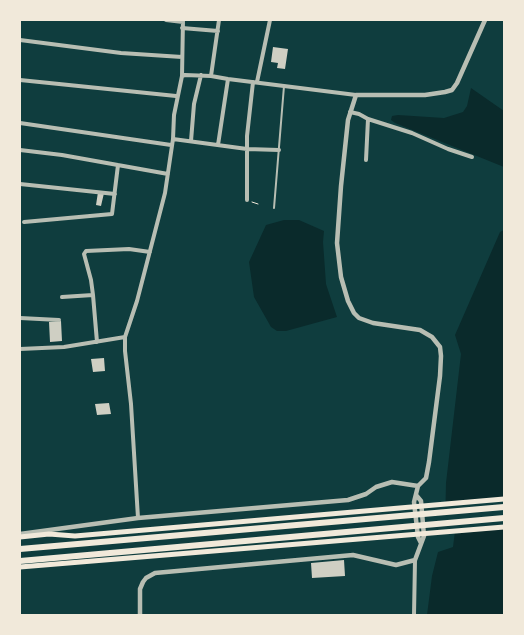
<!DOCTYPE html>
<style>
body{margin:0}
#map{position:relative;width:524px;height:635px;overflow:hidden;background:#0f3d3e;font-family:"IBM Plex Serif",serif}
canvas{display:block}
.frame{position:absolute;inset:0;border:21px solid #f1e9da;pointer-events:none}
</style>
<div id="map">
<canvas width="524" height="635"></canvas>
<div class="frame"></div>
</div>
<script>
const ctx = document.querySelector('canvas').getContext('2d');
ctx.lineJoin = 'round';
function paint(path, color) {
  ctx.fillStyle = color;
  ctx.fill(path, 'evenodd');
}
function toPath(rows) {
  const path = new Path2D();
  for (const r of rows) {
    path.moveTo(r[0], r[1]);
    for (let i = 2; i < r.length; i += 2) path.lineTo(r[i], r[i + 1]);
  }
  return path;
}
function trace(path, color, width, dash) {
  ctx.strokeStyle = color;
  ctx.lineWidth = width;
  ctx.lineCap = dash ? 'butt' : 'round';
  ctx.setLineDash(dash || []);
  ctx.stroke(path);
}
paint(toPath([
 [471,88,504,111,504,167,395,123,391,120,392,116,398,115,444,118,463,112,467,106],
 [284,220,299,220,324,231,323,242,326,284,337,317,286,331,277,331,271,327,254,297,249,262,266,225],
 [504,230,504,615,427,615,432,576,438,552,453,547,455,531,445,527,446,483,461,354,455,335,500,232]
]), '#0a2a2b');
paint(toPath([
 [504,497,504,529,452,534,452,532,443,527,443,502]
]), '#0f3d3e');
paint(toPath([
 [273,47,288,49,285,69,277,68,278,63,271,62],
 [98,192,104,193,101,206,96,205],
 [61,321,62,341,50,342,49,322],
 [104,358,105,371,93,372,91,359],
 [109,403,111,414,97,415,95,404],
 [344,560,345,576,312,578,311,563]
]), '#cfcfc3');
trace(toPath([
 [252,202,258,204]
]), '#f1e9da', 1);
trace(toPath([
 [274,208,284,86]
]), '#b8beb3', 2);
trace(toPath([
 [166,20,183,22],
 [182,28,218,31],
 [20,40,121,53,182,57],
 [182,76,185,75,211,76,228,79,356,95],
 [211,76,219,20],
 [20,80,176,96],
 [257,82,270,20],
 [350,112,359,114,368,119,412,133,448,149,472,157],
 [20,123,171,145],
 [173,139,247,149,279,150],
 [191,141,194,104,201,75],
 [218,145,228,79],
 [20,150,62,155,168,174],
 [366,160,368,119],
 [20,184,115,194],
 [247,200,247,136,253,82],
 [24,222,112,214,118,165],
 [62,297,93,295],
 [20,318,59,320],
 [97,342,93,295,91,280,84,254,86,251,129,249,150,252],
 [20,349,64,347,125,337],
 [138,518,131,404,125,351,125,337,137,301,165,193,173,139,174,115,182,76,183,20],
 [414,615,415,560]
]), '#b8beb3', 4);
trace(toPath([
 [418,486,426,478,429,462,440,376,441,356,440,347,432,337,420,330,373,323,359,318,354,313,348,301,341,277,337,243,341,186,348,120,356,95,425,95,445,92,452,90,457,83,485,20],
 [418,486,414,502,418,537,421,543],
 [20,534,138,518,348,500,366,494,376,487,392,482,418,486],
 [140,615,140,589,143,582,146,578,155,573,353,555,396,565,415,560,424,536,421,501,416,495]
]), '#b8beb3', 4.5);
trace(toPath([
 [20,537,49,534,75,536,504,499],
 [20,567,504,527]
]), '#f1e9da', 5);
trace(toPath([
 [20,549,504,507],
 [20,561,504,518]
]), '#f1e9da', 6);
</script>
